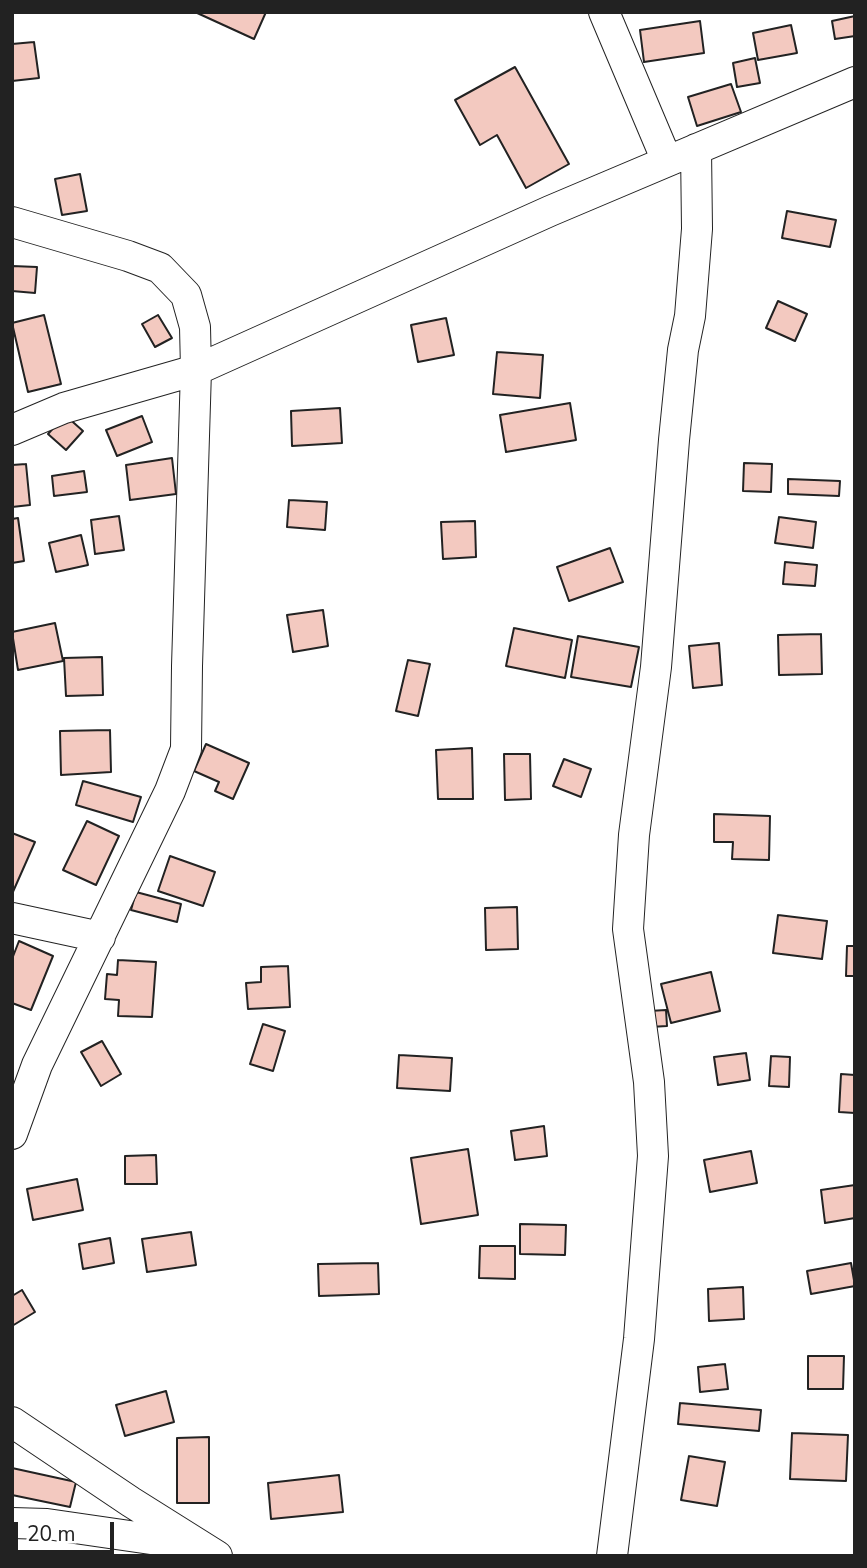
<!DOCTYPE html>
<style>
body{margin:0}
#map{position:relative;width:867px;height:1568px;overflow:hidden;background:#fff;font-family:"Nunito Sans",sans-serif}
canvas{display:block}
.frame{position:absolute;inset:0;border:14px solid #222;pointer-events:none}
.scale{position:absolute;left:14px;top:1522px;width:100px;height:32px;box-sizing:border-box;border:4px solid #222;border-top:0;padding-left:9px;font-size:21px;line-height:24px;white-space:nowrap;color:#222;-webkit-text-stroke:5px #fff;paint-order:stroke}
</style>
<div id="map">
<canvas width="867" height="1568"></canvas>
<div class="frame"></div>
<div class="scale">20 m</div>
</div>
<script>
const ctx = document.querySelector('canvas').getContext('2d');
ctx.lineJoin = 'round';
function paint(path, color) {
  ctx.fillStyle = color;
  ctx.fill(path, 'evenodd');
}
function toPath(rows) {
  const path = new Path2D();
  for (const r of rows) {
    path.moveTo(r[0], r[1]);
    for (let i = 2; i < r.length; i += 2) path.lineTo(r[i], r[i + 1]);
  }
  return path;
}
function trace(path, color, width, dash) {
  ctx.strokeStyle = color;
  ctx.lineWidth = width;
  ctx.lineCap = dash ? 'butt' : 'round';
  ctx.setLineDash(dash || []);
  ctx.stroke(path);
}
const building = toPath([
 [195,12,266,12,254,39,195,12],
 [855,16,855,36,835,39,832,21,855,16],
 [700,21,704,53,644,62,640,30,700,21],
 [791,25,797,53,758,60,753,33,791,25],
 [34,42,39,78,12,81,12,44,34,42],
 [755,58,760,83,737,87,733,63,755,58],
 [515,67,569,164,526,188,497,135,480,145,455,100,515,67],
 [731,84,741,112,697,126,688,97,731,84],
 [80,174,87,211,62,215,55,179,80,174],
 [787,211,836,220,830,247,782,238,787,211],
 [12,266,37,267,35,293,12,291,12,266],
 [778,301,807,314,795,341,766,328,778,301],
 [44,315,61,384,28,392,12,323,44,315],
 [158,315,172,338,155,347,142,324,158,315],
 [446,318,454,355,418,362,411,325,446,318],
 [497,352,543,355,540,398,493,394,497,352],
 [570,403,576,440,506,452,500,415,570,403],
 [340,408,342,443,292,446,291,411,340,408],
 [65,415,83,431,66,450,48,434,65,415],
 [142,416,152,442,117,456,106,430,142,416],
 [172,458,176,494,130,500,126,465,172,458],
 [744,463,772,464,771,492,743,491,744,463],
 [26,464,30,505,12,507,12,465,26,464],
 [84,471,87,492,54,496,52,476,84,471],
 [788,479,840,481,839,496,788,494,788,479],
 [289,500,327,502,325,530,287,527,289,500],
 [119,516,124,550,95,554,91,520,119,516],
 [779,517,816,522,813,548,775,543,779,517],
 [18,518,24,561,12,563,12,519,18,518],
 [475,521,476,557,443,559,441,522,475,521],
 [81,535,88,565,56,572,49,543,81,535],
 [610,548,623,582,569,601,557,567,610,548],
 [785,562,817,565,815,586,783,584,785,562],
 [323,610,328,646,293,652,287,615,323,610],
 [55,623,63,661,18,670,12,632,55,623],
 [514,628,572,640,565,678,506,666,514,628],
 [821,634,822,674,779,675,778,635,821,634],
 [578,636,639,647,631,687,571,677,578,636],
 [719,643,722,685,693,688,689,646,719,643],
 [102,657,103,695,66,696,64,658,102,657],
 [408,660,430,664,418,716,396,711,408,660],
 [110,730,111,772,61,775,60,731,110,730],
 [206,744,249,763,233,799,215,791,219,782,194,771,206,744],
 [472,748,473,799,438,799,436,750,472,748],
 [504,754,530,754,531,799,505,800,504,754],
 [564,759,591,769,581,797,553,786,564,759],
 [83,781,141,797,133,822,76,805,83,781],
 [714,814,770,816,769,860,732,859,733,842,714,842,714,814],
 [87,821,119,836,96,885,63,870,87,821],
 [12,833,35,842,12,894,12,833],
 [170,856,215,872,203,906,158,891,170,856],
 [136,892,181,904,177,922,131,910,136,892],
 [517,907,518,949,486,950,485,908,517,907],
 [778,915,827,921,822,959,773,953,778,915],
 [19,941,53,956,31,1010,12,1003,12,959,19,941],
 [847,946,855,946,855,976,846,976,847,946],
 [118,960,156,962,152,1017,118,1016,119,1000,105,999,107,974,117,975,118,960],
 [288,966,290,1007,248,1009,246,983,261,982,261,967,288,966],
 [711,972,720,1011,671,1023,661,984,711,972],
 [666,1010,667,1026,650,1027,649,1011,666,1010],
 [263,1024,285,1031,273,1071,250,1064,263,1024],
 [102,1041,121,1074,101,1086,81,1052,102,1041],
 [746,1053,750,1080,718,1085,714,1057,746,1053],
 [399,1055,452,1058,450,1091,397,1088,399,1055],
 [771,1056,790,1057,789,1087,769,1086,771,1056],
 [841,1074,855,1075,855,1113,839,1112,841,1074],
 [544,1126,547,1156,515,1160,511,1131,544,1126],
 [468,1149,478,1215,421,1224,411,1158,468,1149],
 [751,1151,757,1183,710,1192,704,1160,751,1151],
 [156,1155,157,1184,125,1184,125,1156,156,1155],
 [77,1179,83,1210,33,1220,27,1189,77,1179],
 [855,1185,855,1218,825,1223,821,1190,855,1185],
 [520,1224,566,1225,565,1255,520,1254,520,1224],
 [191,1232,196,1265,147,1272,142,1239,191,1232],
 [110,1238,114,1263,83,1269,79,1244,110,1238],
 [480,1246,515,1246,515,1279,479,1278,480,1246],
 [378,1263,379,1294,319,1296,318,1264,378,1263],
 [851,1263,855,1286,811,1294,807,1271,851,1263],
 [743,1287,744,1319,709,1321,708,1289,743,1287],
 [22,1290,35,1312,12,1326,12,1296,22,1290],
 [808,1356,844,1356,843,1389,808,1389,808,1356],
 [725,1364,728,1389,700,1392,698,1367,725,1364],
 [166,1391,174,1422,125,1436,116,1405,166,1391],
 [680,1403,761,1410,759,1431,678,1424,680,1403],
 [792,1433,848,1435,846,1481,790,1479,792,1433],
 [209,1437,209,1503,177,1503,177,1438,209,1437],
 [689,1456,725,1462,717,1506,681,1500,689,1456],
 [12,1468,76,1482,70,1507,12,1495,12,1468],
 [339,1475,343,1512,271,1519,268,1483,339,1475]
]);
paint(building, '#f3c9c0');
trace(building, '#222', 2);
const minor = toPath([
 [604,12,667,161],
 [12,222,128,256,160,268,186,295,195,327,196,370,187,666,186,749,170,791,37,1065,12,1134],
 [12,430,64,408,196,370,550,211,855,82],
 [12,918,100,937],
 [12,1422,131,1502,217,1556],
 [12,1523,47,1524,185,1544],
 [612,1556,639,1339,653,1156,649,1082,628,929,634,835,656,667,674,440,683,350,690,316,697,229,696,149]
]);
trace(minor, '#222', 32);
trace(minor, '#fff', 30);
</script>
